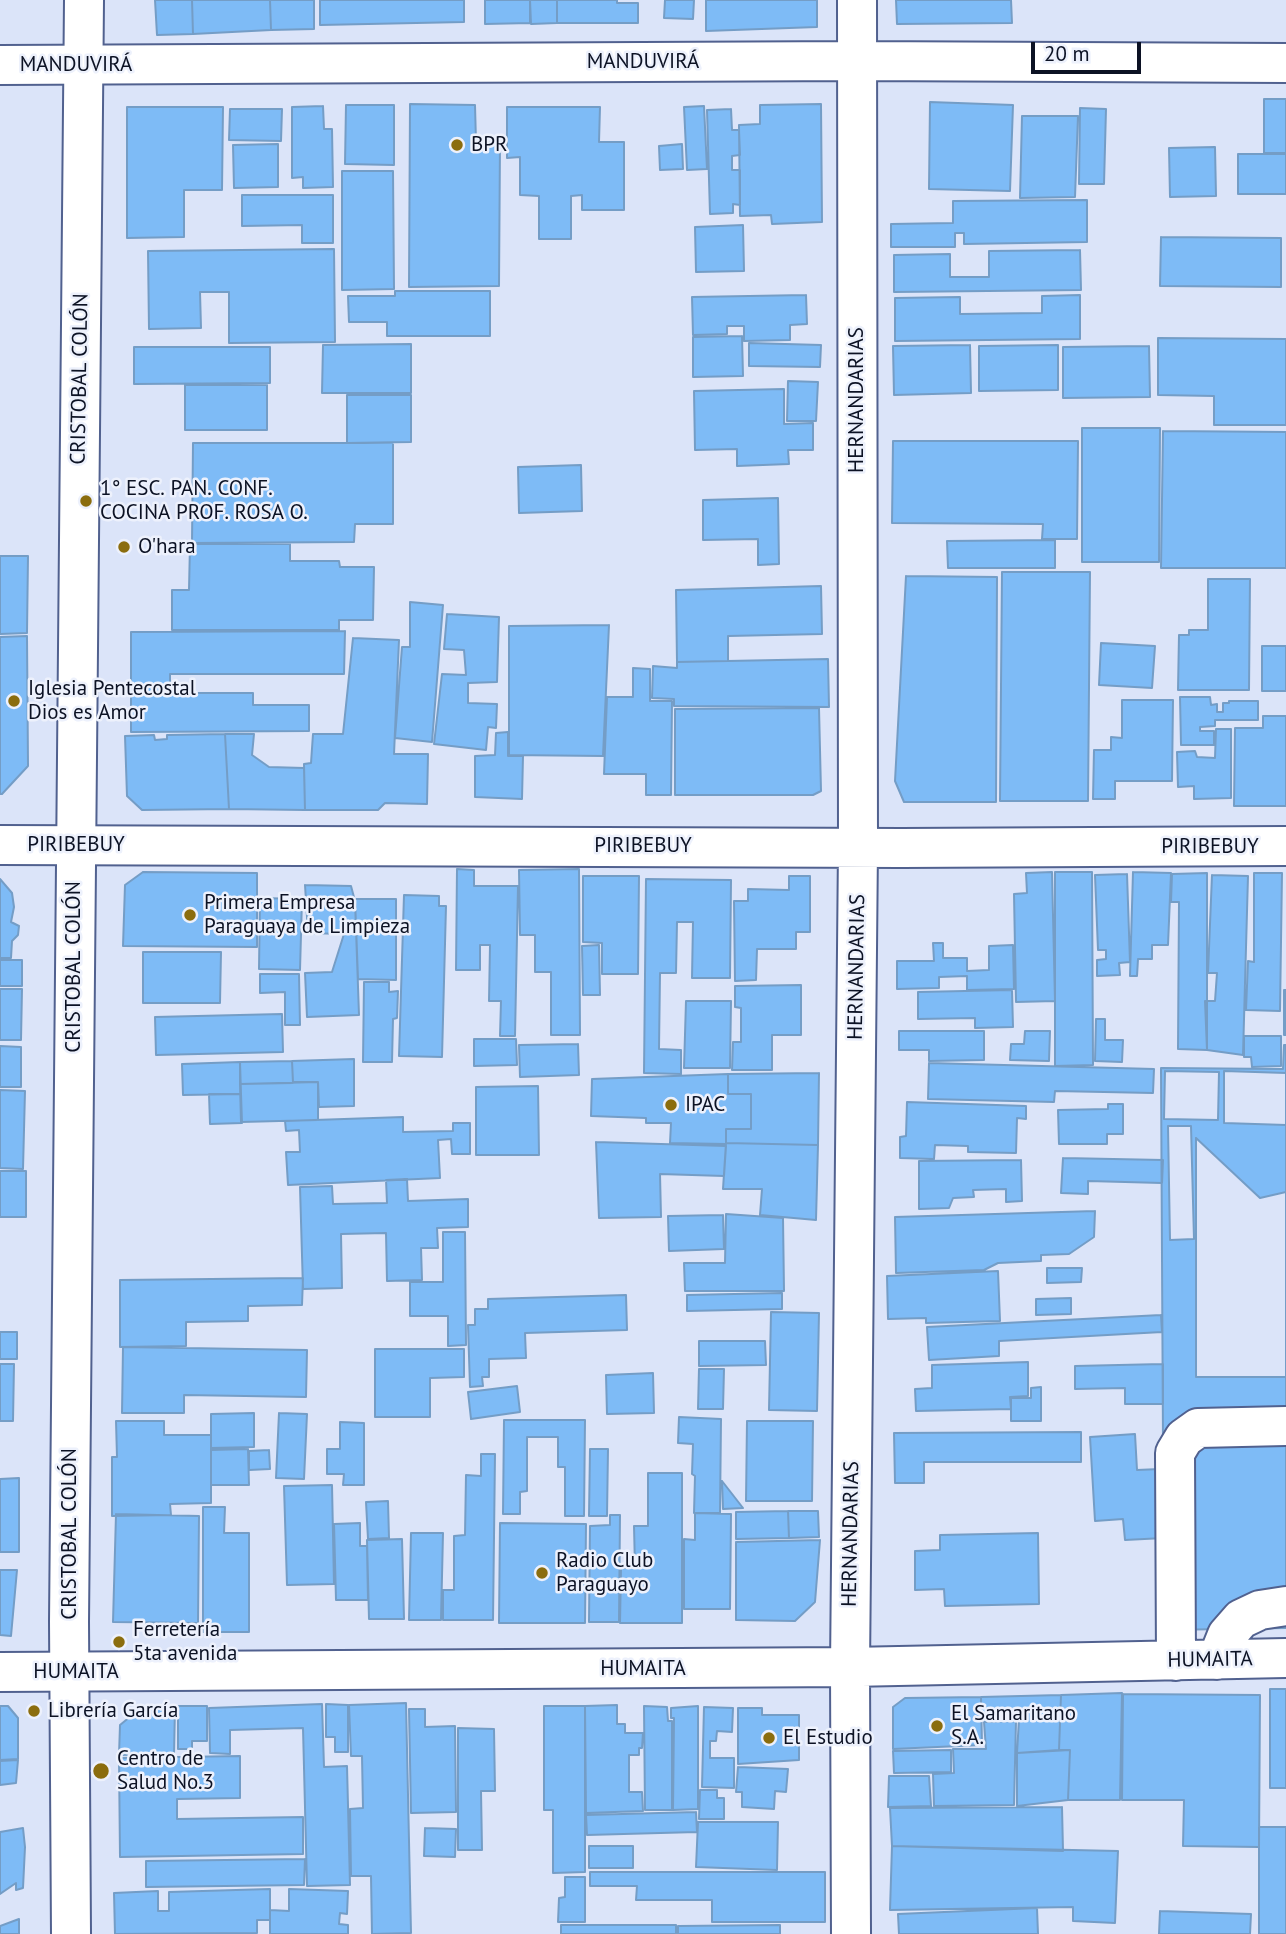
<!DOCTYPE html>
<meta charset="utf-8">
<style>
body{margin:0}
#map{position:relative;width:1286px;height:1934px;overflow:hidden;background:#dbe4f9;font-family:"PT Sans",sans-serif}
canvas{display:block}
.scale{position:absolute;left:1031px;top:42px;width:110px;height:32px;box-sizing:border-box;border:4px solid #0c1224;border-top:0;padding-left:9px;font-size:21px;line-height:24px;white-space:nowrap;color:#0c1224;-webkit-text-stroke:5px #edf1fc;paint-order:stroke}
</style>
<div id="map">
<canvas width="1286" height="1934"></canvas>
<div class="scale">20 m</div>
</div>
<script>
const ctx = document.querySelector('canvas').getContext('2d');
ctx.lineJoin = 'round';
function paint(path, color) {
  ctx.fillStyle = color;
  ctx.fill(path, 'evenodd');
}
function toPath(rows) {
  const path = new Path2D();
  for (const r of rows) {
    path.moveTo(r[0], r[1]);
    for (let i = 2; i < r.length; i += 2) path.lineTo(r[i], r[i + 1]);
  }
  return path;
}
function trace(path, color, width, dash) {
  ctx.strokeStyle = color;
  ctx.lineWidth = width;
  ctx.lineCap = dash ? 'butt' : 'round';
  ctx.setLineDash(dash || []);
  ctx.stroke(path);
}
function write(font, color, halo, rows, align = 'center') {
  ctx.font = font + ' "PT Sans",sans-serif';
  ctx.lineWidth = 5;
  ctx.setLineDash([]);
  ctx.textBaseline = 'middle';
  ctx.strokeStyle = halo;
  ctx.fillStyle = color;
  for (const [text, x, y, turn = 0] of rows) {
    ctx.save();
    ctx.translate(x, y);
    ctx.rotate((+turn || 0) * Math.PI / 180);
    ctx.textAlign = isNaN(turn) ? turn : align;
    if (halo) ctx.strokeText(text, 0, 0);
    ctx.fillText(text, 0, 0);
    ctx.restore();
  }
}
const building = toPath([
 [155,0,192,0,193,34,157,35,155,0],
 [192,0,270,0,271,30,193,34,192,0],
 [270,0,314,0,314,29,271,30,270,0],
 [320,0,464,0,464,22,320,25,320,0],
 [485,0,530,0,530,23,485,24,485,0],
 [530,0,557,0,557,23,531,24,530,0],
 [557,0,617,0,617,3,638,3,638,23,557,23,557,0],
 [665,0,694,0,693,19,664,18,665,0],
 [706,0,817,0,817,27,706,31,706,0],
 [896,0,1011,0,1012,23,897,24,896,0],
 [1264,99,1286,99,1286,153,1264,153,1264,99],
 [930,102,1013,105,1010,191,929,189,930,102],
 [410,104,475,105,476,142,500,142,499,286,409,287,410,104],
 [821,104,822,222,772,224,771,215,740,216,739,125,760,124,760,105,821,104],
 [346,105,394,105,394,165,345,164,346,105],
 [323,106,324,129,332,129,333,187,303,188,303,177,292,178,292,107,323,106],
 [704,106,707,169,687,170,684,107,704,106],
 [127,107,223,107,222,190,184,190,184,237,127,238,127,107],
 [507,107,600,107,599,142,624,142,624,210,582,210,582,195,571,196,571,239,539,239,539,196,520,195,520,157,507,158,507,107],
 [1080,108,1106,109,1104,184,1079,184,1080,108],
 [230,109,282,109,281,141,229,140,230,109],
 [731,109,732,130,739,130,740,155,732,156,732,170,740,170,740,205,733,204,733,213,710,214,707,110,731,109],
 [1022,116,1078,116,1075,197,1020,198,1022,116],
 [278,144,278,187,234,188,233,145,278,144],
 [682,144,683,169,660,170,659,146,682,144],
 [1215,147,1216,196,1170,197,1169,148,1215,147],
 [1238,154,1286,154,1286,194,1238,194,1238,154],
 [342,171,393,171,394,289,342,290,342,171],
 [242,195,333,195,333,243,302,243,302,225,242,226,242,195],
 [1087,200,1087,242,964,244,964,233,955,233,955,247,891,247,891,224,953,223,953,201,1087,200],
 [743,225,744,271,696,272,695,227,743,225],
 [1161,237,1281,238,1281,287,1160,286,1161,237],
 [334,249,335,342,229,343,229,292,200,292,201,328,149,329,148,251,334,249],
 [1080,250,1081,290,894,292,894,255,950,254,950,277,989,277,989,251,1080,250],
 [395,291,490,291,490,336,387,336,387,322,349,322,348,296,395,296,395,291],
 [806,295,807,324,790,325,790,340,744,341,744,326,727,326,727,334,693,335,692,297,806,295],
 [1080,295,1080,339,895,341,895,298,960,297,960,314,1042,313,1042,296,1080,295],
 [742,336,743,376,693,377,693,337,742,336],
 [1158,338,1286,339,1286,425,1214,425,1214,396,1158,395,1158,338],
 [749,343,821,345,820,367,749,366,749,343],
 [411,344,411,393,322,393,323,345,411,344],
 [970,345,971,393,894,395,893,346,970,345],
 [1058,345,1058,390,979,391,979,346,1058,345],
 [1149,346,1150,397,1063,398,1063,347,1149,346],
 [134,347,270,347,270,383,134,384,134,347],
 [788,381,818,382,816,421,787,421,788,381],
 [185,385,267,385,267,430,185,430,185,385],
 [784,389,784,424,813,423,813,450,788,450,789,464,737,466,737,449,695,450,694,391,784,389],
 [347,395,411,395,411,442,347,443,347,395],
 [1082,428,1160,428,1159,562,1082,562,1082,428],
 [1163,431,1286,432,1286,568,1161,568,1163,431],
 [893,441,1078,441,1077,539,1042,539,1043,524,892,523,893,441],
 [193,443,393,443,393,524,355,524,354,542,192,543,193,443],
 [581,465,582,511,519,513,518,467,581,465],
 [778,498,779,564,758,565,758,539,703,540,703,500,778,498],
 [1055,540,1055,568,948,568,947,541,1055,540],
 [190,544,290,544,290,561,339,561,340,567,374,567,373,620,339,620,339,630,172,630,172,590,189,590,190,544],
 [0,556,28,556,27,633,0,634,0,556],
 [1002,572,1090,572,1088,801,1000,801,1002,572],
 [906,576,997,577,996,802,904,802,895,781,906,576],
 [1208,579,1250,579,1249,690,1178,690,1179,635,1189,635,1189,630,1208,630,1208,579],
 [821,586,822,634,728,636,728,661,677,662,676,590,821,586],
 [410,602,443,605,432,742,395,738,402,647,410,647,410,602],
 [447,614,499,617,497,682,468,683,468,703,497,704,496,728,488,727,486,750,434,744,442,674,466,675,464,650,444,649,447,614],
 [609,625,603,756,509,755,509,626,609,625],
 [345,631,344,674,170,674,170,693,253,693,253,705,309,705,309,731,131,732,131,632,345,631],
 [27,636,28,766,2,794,0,794,0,637,27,636],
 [353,638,399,640,394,754,428,754,427,804,385,803,378,810,305,810,304,764,311,763,313,734,343,734,353,638],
 [1101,643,1155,646,1152,688,1099,685,1101,643],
 [1262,646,1286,646,1286,691,1262,691,1262,646],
 [828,659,829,707,674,706,674,699,652,698,653,666,677,668,677,662,828,659],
 [633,668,650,669,650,701,672,701,671,795,646,795,646,774,604,774,607,697,633,697,633,668],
 [1180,697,1210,697,1211,705,1217,704,1217,712,1223,712,1223,703,1229,703,1229,701,1258,701,1258,720,1215,720,1215,726,1200,727,1200,731,1214,731,1214,745,1181,745,1180,697],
 [1122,700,1173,700,1172,781,1115,781,1115,799,1093,799,1094,750,1111,750,1111,737,1122,738,1122,700],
 [819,708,821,791,813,795,675,795,675,709,819,708],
 [1263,716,1286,716,1286,806,1234,806,1235,728,1263,728,1263,716],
 [1216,729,1231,729,1231,798,1194,799,1194,786,1178,787,1177,752,1195,751,1197,757,1215,758,1216,729],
 [508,732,508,756,523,756,522,799,475,797,475,756,495,755,496,733,508,732],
 [225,734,229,809,142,810,127,796,125,736,154,735,155,740,167,739,167,735,225,734],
 [225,734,254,734,252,755,269,767,304,768,305,810,229,809,225,734],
 [457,869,474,870,474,886,518,886,515,1036,500,1036,501,1001,489,1001,490,945,480,945,480,970,456,970,457,869],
 [579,869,580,1035,551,1035,551,972,535,972,535,935,520,935,519,870,579,869],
 [143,872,257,873,257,947,123,946,125,885,143,872],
 [1052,872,1055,1001,1016,1002,1014,894,1027,893,1026,873,1052,872],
 [1055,872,1092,872,1093,1065,1055,1066,1055,872],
 [1133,872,1171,873,1168,945,1152,945,1152,959,1138,959,1137,976,1130,976,1133,872],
 [1207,873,1207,1050,1178,1049,1179,902,1171,902,1172,874,1207,873],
 [1254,873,1282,873,1280,1011,1246,1010,1248,961,1254,962,1254,873],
 [1127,874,1130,962,1119,963,1120,975,1097,976,1097,960,1106,959,1106,950,1098,950,1095,875,1127,874],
 [1212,875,1248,876,1243,1055,1207,1050,1205,1001,1215,1001,1217,973,1208,973,1212,875],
 [583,876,639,876,638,974,602,974,602,943,583,942,583,876],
 [789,876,810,876,810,932,796,932,796,949,757,949,756,980,735,981,734,901,748,901,748,889,789,890,789,876],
 [0,879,12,893,14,907,11,922,19,926,18,935,12,941,11,958,0,958,0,879],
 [646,879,731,880,730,978,692,978,693,922,677,922,676,973,660,973,659,1049,681,1050,681,1074,644,1073,646,879],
 [305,885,351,886,355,901,359,1015,307,1017,305,973,332,972,344,934,308,933,305,885],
 [404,895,439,896,439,906,446,906,442,1057,399,1056,404,895],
 [260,898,302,899,300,970,259,969,260,898],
 [355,899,396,899,396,980,358,979,355,899],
 [933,943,943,943,943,958,967,958,967,971,989,970,989,946,1013,945,1014,989,967,990,967,976,939,977,939,988,897,989,897,961,934,961,933,943],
 [599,945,600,995,583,995,582,946,599,945],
 [143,952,221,952,220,1003,143,1003,143,952],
 [0,960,22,960,22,986,0,986,0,960],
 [260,974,299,974,300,1025,285,1025,285,992,260,993,260,974],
 [364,982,389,982,389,992,398,991,397,1018,393,1019,392,1062,363,1062,364,982],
 [801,985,801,1035,772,1035,772,1070,732,1070,733,1042,741,1042,741,1008,735,1007,735,986,801,985],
 [0,989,22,989,21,1040,0,1040,0,989],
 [1012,990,1013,1027,975,1028,975,1018,918,1019,918,992,1012,990],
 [1284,990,1286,990,1286,1035,1284,1035,1284,990],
 [686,1001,731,1001,730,1068,684,1068,686,1001],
 [282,1014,283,1052,156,1055,155,1017,282,1014],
 [1096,1019,1105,1019,1105,1040,1123,1040,1122,1062,1095,1061,1096,1019],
 [899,1031,984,1031,984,1060,929,1061,929,1050,899,1050,899,1031],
 [1025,1031,1050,1031,1049,1061,1010,1060,1011,1044,1024,1044,1025,1031],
 [1244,1036,1281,1036,1281,1066,1252,1067,1251,1057,1244,1057,1244,1036],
 [474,1039,516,1039,517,1065,474,1066,474,1039],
 [578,1044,579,1075,520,1077,519,1045,578,1044],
 [1284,1045,1286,1045,1286,1628,1164,1630,1161,1068,1283,1069,1284,1045],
 [0,1046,21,1047,21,1087,0,1087,0,1046],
 [354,1059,354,1106,319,1107,318,1082,293,1082,292,1061,354,1059],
 [292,1061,293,1083,240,1084,240,1062,292,1061],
 [240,1062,241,1094,183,1095,182,1064,240,1062],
 [929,1063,1154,1069,1153,1093,1055,1091,1054,1102,928,1099,929,1063],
 [1165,1071,1219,1072,1218,1120,1164,1119,1165,1071],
 [1224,1071,1286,1073,1286,1125,1224,1123,1224,1071],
 [819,1073,818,1145,726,1143,726,1129,751,1129,751,1094,728,1094,728,1074,819,1073],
 [728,1074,728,1094,751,1094,751,1129,726,1129,726,1144,670,1143,671,1123,646,1123,646,1118,591,1116,592,1079,728,1074],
 [318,1082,318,1120,241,1122,240,1084,318,1082],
 [538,1086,539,1155,476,1155,476,1087,538,1086],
 [0,1090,25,1091,23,1169,0,1168,0,1090],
 [209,1094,241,1094,242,1123,210,1124,209,1094],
 [907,1102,1026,1106,1026,1119,1017,1118,1016,1153,968,1152,968,1146,935,1145,934,1159,900,1158,900,1137,906,1136,907,1102],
 [1108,1104,1123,1104,1123,1134,1107,1134,1107,1144,1059,1144,1058,1110,1108,1109,1108,1104],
 [403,1117,403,1132,453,1131,453,1123,470,1123,470,1154,452,1154,451,1139,438,1140,440,1178,288,1185,286,1152,300,1152,299,1130,286,1131,285,1121,403,1117],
 [1168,1126,1191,1126,1194,1239,1170,1240,1168,1126],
 [1196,1138,1260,1198,1286,1192,1286,1377,1196,1377,1196,1138],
 [596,1142,726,1146,724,1176,660,1174,661,1217,599,1218,596,1142],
 [726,1143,818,1145,816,1220,760,1215,762,1189,723,1189,726,1143],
 [1063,1158,1163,1160,1162,1183,1088,1181,1088,1194,1061,1193,1063,1158],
 [1021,1160,1022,1201,1006,1202,1006,1189,973,1190,974,1197,953,1198,949,1208,919,1209,919,1161,1021,1160],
 [0,1171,26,1171,26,1217,0,1217,0,1171],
 [407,1179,408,1201,468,1199,468,1227,437,1228,438,1248,421,1248,422,1280,387,1281,386,1233,341,1234,342,1288,303,1289,300,1187,332,1186,333,1204,387,1203,386,1180,407,1179],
 [1095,1211,1094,1237,1069,1254,1041,1255,1041,1261,998,1263,984,1270,896,1273,895,1217,1095,1211],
 [726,1214,783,1218,784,1291,685,1291,684,1263,725,1263,726,1214],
 [723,1215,724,1249,669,1251,668,1216,723,1215],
 [443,1232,465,1232,466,1345,448,1346,448,1316,410,1316,410,1282,443,1282,443,1232],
 [1047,1268,1082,1268,1081,1282,1047,1283,1047,1268],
 [998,1271,1000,1321,926,1323,926,1318,888,1319,887,1276,998,1271],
 [303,1278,302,1305,248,1306,248,1321,186,1322,186,1346,120,1347,120,1280,303,1278],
 [782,1293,782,1309,687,1311,687,1295,782,1293],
 [626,1295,627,1330,525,1333,526,1358,489,1359,489,1377,482,1377,483,1386,470,1387,468,1325,475,1325,475,1309,488,1309,488,1299,626,1295],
 [1071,1298,1071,1314,1036,1315,1036,1299,1071,1298],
 [771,1312,819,1313,817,1411,769,1410,771,1312],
 [1161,1315,1162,1332,999,1341,999,1356,929,1360,927,1327,1161,1315],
 [0,1332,17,1332,17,1359,0,1359,0,1332],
 [699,1341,765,1341,766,1365,699,1366,699,1341],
 [123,1347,307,1350,306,1397,184,1395,184,1413,122,1413,123,1347],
 [375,1349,464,1349,464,1377,430,1378,430,1417,375,1417,375,1349],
 [1028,1362,1028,1396,1010,1397,1011,1409,916,1411,915,1389,932,1388,932,1365,1028,1362],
 [0,1364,14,1364,13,1421,0,1421,0,1364],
 [1163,1364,1163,1404,1125,1404,1125,1388,1075,1389,1075,1366,1163,1364],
 [699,1369,724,1369,723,1409,698,1409,699,1369],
 [653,1373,654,1413,607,1414,606,1375,653,1373],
 [517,1386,520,1412,471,1419,468,1392,517,1386],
 [1041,1387,1041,1421,1011,1421,1011,1398,1031,1398,1031,1388,1041,1387],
 [254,1413,254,1447,211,1448,211,1414,254,1413],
 [279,1413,307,1414,304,1479,276,1478,279,1413],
 [679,1417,721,1419,720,1513,694,1513,695,1476,692,1474,693,1444,678,1443,679,1417],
 [504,1420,585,1420,584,1516,565,1516,565,1467,558,1467,558,1437,527,1437,527,1491,520,1492,520,1514,503,1514,504,1420],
 [116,1421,164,1421,164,1435,211,1435,211,1503,170,1504,171,1515,112,1516,112,1457,117,1457,116,1421],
 [747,1421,813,1421,812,1501,746,1501,747,1421],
 [340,1422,364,1423,364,1485,343,1485,344,1474,327,1474,327,1449,340,1449,340,1422],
 [1081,1432,1081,1462,924,1462,924,1483,895,1483,894,1433,1081,1432],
 [1135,1434,1137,1470,1160,1469,1164,1538,1125,1540,1123,1519,1095,1521,1090,1437,1135,1434],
 [248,1449,249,1485,211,1485,211,1450,248,1449],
 [590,1449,608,1449,607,1516,589,1516,590,1449],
 [269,1450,270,1469,249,1470,249,1451,269,1450],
 [481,1454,495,1454,493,1620,443,1620,443,1590,454,1590,454,1536,465,1535,466,1475,481,1476,481,1454],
 [648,1473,682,1473,682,1623,620,1623,621,1568,635,1568,634,1526,648,1526,648,1473],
 [19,1478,19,1552,0,1552,0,1479,19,1478],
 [722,1481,743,1508,723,1509,722,1481],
 [332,1485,334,1584,287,1585,284,1486,332,1485],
 [388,1501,389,1538,368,1539,366,1502,388,1501],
 [203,1507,225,1507,224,1533,249,1533,249,1632,203,1632,203,1507],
 [788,1511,818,1511,819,1537,789,1538,788,1511],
 [788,1511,789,1538,736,1539,736,1512,788,1511],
 [695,1513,731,1514,730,1609,684,1609,684,1539,695,1540,695,1513],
 [116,1514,199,1516,198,1623,113,1622,116,1514],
 [610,1515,620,1515,619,1622,589,1622,590,1526,610,1525,610,1515],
 [360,1523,360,1546,367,1546,368,1600,336,1600,334,1524,360,1523],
 [500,1523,586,1524,585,1623,499,1623,500,1523],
 [411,1533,443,1533,441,1620,409,1620,411,1533],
 [1038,1533,1039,1604,945,1606,944,1589,915,1590,915,1551,940,1550,940,1535,1038,1533],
 [402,1539,404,1619,369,1619,367,1540,402,1539],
 [820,1540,815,1602,795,1621,736,1620,736,1542,820,1540],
 [0,1570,17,1570,11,1636,0,1635,0,1570],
 [1270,1689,1286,1689,1286,1788,1270,1788,1270,1689],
 [1122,1693,1120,1800,1068,1800,1070,1750,1059,1750,1061,1695,1122,1693],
 [1123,1694,1260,1695,1259,1847,1183,1846,1184,1800,1122,1800,1123,1694],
 [1061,1695,1059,1750,1017,1753,1019,1719,981,1720,981,1697,1061,1695],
 [981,1697,982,1745,893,1749,893,1707,905,1698,981,1697],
 [406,1703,411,1933,372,1934,371,1876,351,1876,350,1809,363,1808,362,1756,351,1756,349,1705,406,1703],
 [322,1704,324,1767,347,1766,350,1885,307,1886,303,1728,230,1730,230,1754,210,1753,209,1708,322,1704],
 [326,1704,348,1705,348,1752,335,1752,335,1737,326,1737,326,1704],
 [617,1705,617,1724,625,1724,625,1733,643,1733,642,1748,639,1748,639,1755,629,1755,629,1792,642,1792,643,1811,586,1813,585,1706,617,1705],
 [0,1706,8,1706,18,1718,18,1759,0,1760,0,1706],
 [178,1706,207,1706,207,1741,192,1741,192,1749,178,1749,178,1706],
 [544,1706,585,1706,585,1872,553,1873,553,1810,544,1810,544,1706],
 [644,1706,667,1707,668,1721,672,1721,672,1810,645,1810,644,1706],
 [698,1706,698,1809,673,1810,674,1718,671,1718,671,1708,698,1706],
 [142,1707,175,1707,174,1754,119,1755,120,1725,142,1707],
 [704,1707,733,1708,732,1732,717,1731,716,1741,710,1741,710,1758,734,1758,734,1788,702,1787,704,1707],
 [738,1708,762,1708,762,1715,799,1715,799,1760,738,1764,738,1708],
 [409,1709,425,1709,425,1727,455,1726,456,1812,411,1813,409,1709],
 [1016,1721,1014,1805,934,1806,933,1774,954,1773,953,1749,986,1749,984,1722,1016,1721],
 [458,1728,494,1729,495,1791,481,1791,482,1850,458,1850,458,1728],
 [951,1750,951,1772,894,1773,893,1751,951,1750],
 [1070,1750,1068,1800,1017,1806,1017,1753,1070,1750],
 [240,1756,240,1798,177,1799,177,1819,303,1817,303,1854,120,1857,119,1758,240,1756],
 [18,1760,16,1783,0,1785,0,1761,18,1760],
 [738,1767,788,1769,786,1792,775,1791,774,1809,742,1807,742,1792,736,1792,738,1767],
 [889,1776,929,1776,931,1806,888,1807,889,1776],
 [700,1790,717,1790,717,1798,724,1798,724,1819,699,1819,700,1790],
 [1062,1807,1063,1851,892,1846,890,1808,1062,1807],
 [696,1812,697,1832,587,1835,586,1815,696,1812],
 [698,1822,778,1822,777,1870,696,1867,698,1822],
 [1259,1827,1286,1827,1286,1934,1259,1934,1259,1827],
 [23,1828,25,1847,23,1888,16,1890,16,1883,0,1894,0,1832,23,1828],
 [425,1828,456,1829,455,1857,424,1856,425,1828],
 [589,1846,633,1846,633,1868,589,1868,589,1846],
 [892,1846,1118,1851,1115,1923,1073,1921,1073,1907,890,1910,892,1846],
 [305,1859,304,1885,146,1887,146,1861,305,1859],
 [590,1872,825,1872,825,1922,712,1922,712,1900,636,1900,637,1886,590,1886,590,1872],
 [565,1877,585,1877,585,1922,558,1922,559,1898,565,1897,565,1877],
 [270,1889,270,1920,257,1920,257,1933,115,1934,114,1893,158,1891,158,1911,169,1911,169,1892,270,1889],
 [289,1889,348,1891,347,1914,340,1913,339,1924,348,1925,348,1934,270,1934,270,1910,289,1911,289,1889],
 [1037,1908,1038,1934,899,1934,898,1914,1037,1908],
 [1160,1911,1251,1914,1250,1934,1159,1934,1160,1911],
 [19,1919,19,1934,0,1934,0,1926,19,1919],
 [561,1925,676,1925,676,1934,561,1934,561,1925],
 [780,1925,780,1934,678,1934,678,1926,780,1925]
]);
paint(building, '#7ebbf6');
trace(building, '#749dc6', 2);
const minor = toPath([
 [0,65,856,61,1286,63],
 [0,845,902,848,1286,846],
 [1217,1660,1227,1635,1241,1619,1260,1610,1286,1606],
 [1176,1661,1175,1453,1184,1438,1198,1428,1286,1426],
 [0,1672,850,1667,1286,1658],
 [851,1934,850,1667,858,847,857,0]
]);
const major = toPath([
 [71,1934,69,1621,84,0]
]);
trace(minor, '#51618f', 42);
trace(major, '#51618f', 42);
trace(minor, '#fff', 38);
trace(major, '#fff', 38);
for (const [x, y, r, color] of [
 [457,145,7,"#8b6d0e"],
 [86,501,7,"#8b6d0e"],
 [124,547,7,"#8b6d0e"],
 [14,701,7,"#8b6d0e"],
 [190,915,7,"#8b6d0e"],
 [671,1105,7,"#8b6d0e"],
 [542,1573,7,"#8b6d0e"],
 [119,1642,7,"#8b6d0e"],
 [34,1711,7,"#8b6d0e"],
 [937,1726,7,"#8b6d0e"],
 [769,1738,7,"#8b6d0e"],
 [101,1771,9,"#8b6d0e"]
]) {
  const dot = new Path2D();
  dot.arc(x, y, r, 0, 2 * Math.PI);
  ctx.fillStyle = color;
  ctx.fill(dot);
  trace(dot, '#edf1fc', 2.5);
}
write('21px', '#0c1224', '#edf1fc', [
 ["MANDUVIRÁ",643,62],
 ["MANDUVIRÁ",76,65],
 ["CRISTOBAL COLÓN",80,379,-89],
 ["HERNANDARIAS",857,400,-90],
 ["PIRIBEBUY",76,845],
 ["PIRIBEBUY",643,846],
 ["PIRIBEBUY",1210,847],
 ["CRISTOBAL COLÓN",74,967,-90],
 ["HERNANDARIAS",857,967,-89],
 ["CRISTOBAL COLÓN",70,1534,-90],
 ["HERNANDARIAS",851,1534,-89],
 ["HUMAITA",1210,1660,-1],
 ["HUMAITA",643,1669],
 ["HUMAITA",76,1672]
]);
write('21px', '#0c1224', '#edf1fc', [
 ["BPR",471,145],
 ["1° ESC. PAN. CONF.",100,489],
 ["COCINA PROF. ROSA O.",100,513],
 ["O'hara",138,547],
 ["Iglesia Pentecostal",28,689],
 ["Dios es Amor",28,713],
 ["Primera Empresa",204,903],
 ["Paraguaya de Limpieza",204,927],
 ["IPAC",685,1105],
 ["Radio Club",556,1561],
 ["Paraguayo",556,1585],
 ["Ferretería",133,1630],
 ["5ta avenida",133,1654],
 ["Librería García",48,1711],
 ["El Samaritano",951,1714],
 ["S.A.",951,1738],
 ["El Estudio",783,1738],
 ["Centro de",117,1759],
 ["Salud No.3",117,1783]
], 'left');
</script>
